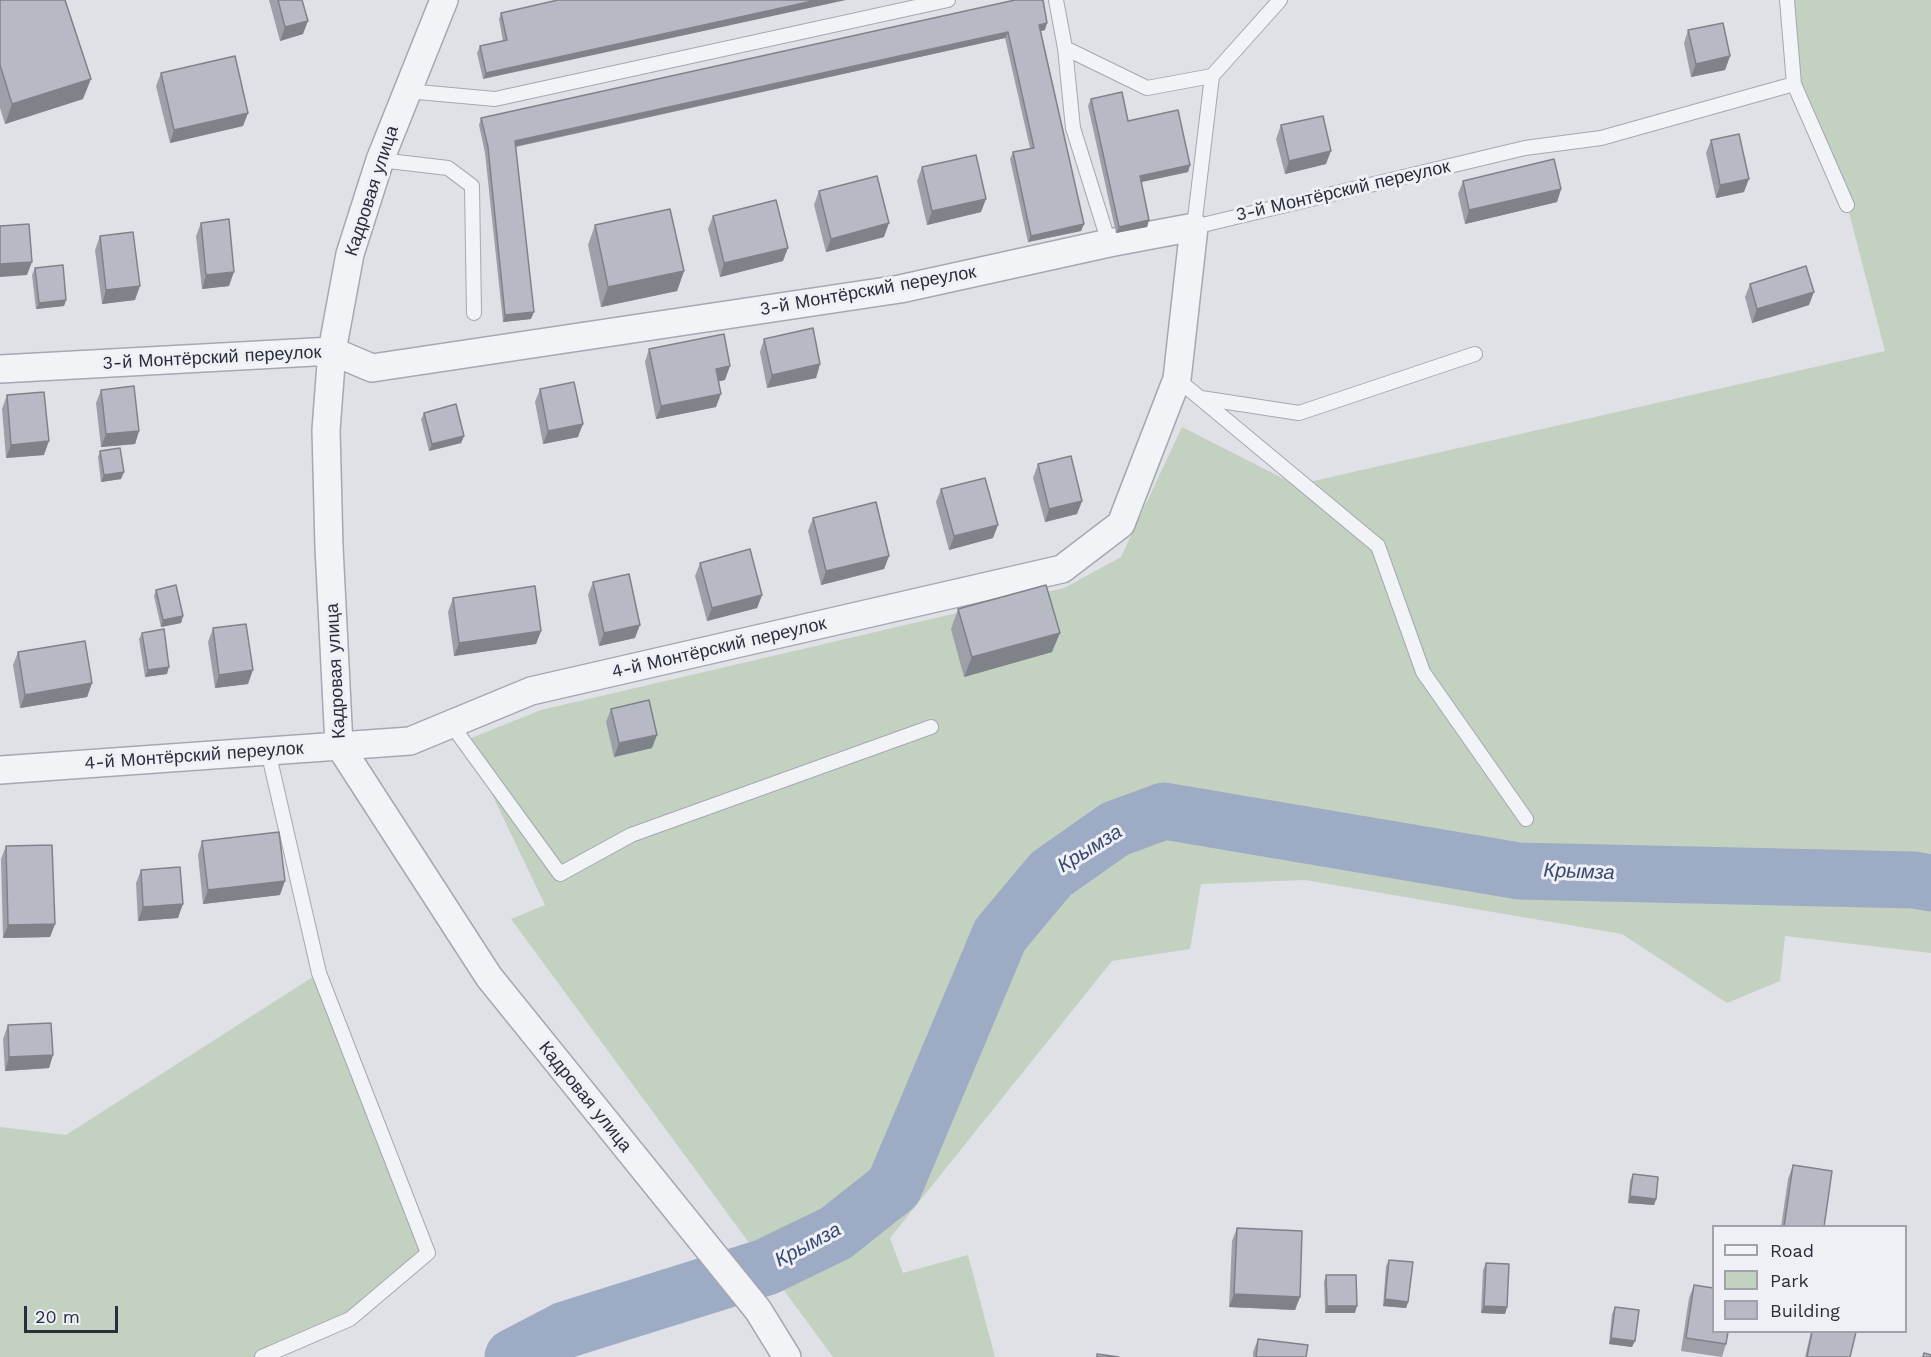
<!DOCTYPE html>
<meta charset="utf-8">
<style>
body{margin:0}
#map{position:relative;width:1931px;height:1357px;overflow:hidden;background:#dfe1e7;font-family:"Work Sans",sans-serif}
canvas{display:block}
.legend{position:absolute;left:1712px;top:1225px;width:195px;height:108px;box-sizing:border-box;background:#eff0f5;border:2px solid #a0a2ab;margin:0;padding:8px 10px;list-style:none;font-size:18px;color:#292e3d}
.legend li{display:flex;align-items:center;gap:12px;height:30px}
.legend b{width:30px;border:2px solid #a0a2ab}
.scale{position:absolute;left:24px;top:1306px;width:94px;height:27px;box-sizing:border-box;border:3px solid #292e3d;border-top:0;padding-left:8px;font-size:18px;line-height:21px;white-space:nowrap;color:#292e3d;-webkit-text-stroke:4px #eff0f5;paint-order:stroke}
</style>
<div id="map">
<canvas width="1931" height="1357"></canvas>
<ul class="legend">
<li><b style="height:8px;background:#f2f3f6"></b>Road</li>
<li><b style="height:16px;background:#c3d1c1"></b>Park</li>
<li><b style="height:16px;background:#b7bac4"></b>Building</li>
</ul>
<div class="scale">20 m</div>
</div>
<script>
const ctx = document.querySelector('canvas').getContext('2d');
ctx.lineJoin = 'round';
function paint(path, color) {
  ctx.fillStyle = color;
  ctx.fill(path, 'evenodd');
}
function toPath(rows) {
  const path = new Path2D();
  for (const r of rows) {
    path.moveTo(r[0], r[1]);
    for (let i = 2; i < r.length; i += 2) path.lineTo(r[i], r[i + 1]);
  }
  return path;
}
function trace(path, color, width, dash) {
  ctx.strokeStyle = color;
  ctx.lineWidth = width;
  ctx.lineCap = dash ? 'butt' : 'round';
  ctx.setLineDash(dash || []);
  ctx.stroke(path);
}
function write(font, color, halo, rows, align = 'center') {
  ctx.font = font + ' "Work Sans",sans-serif';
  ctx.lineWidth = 6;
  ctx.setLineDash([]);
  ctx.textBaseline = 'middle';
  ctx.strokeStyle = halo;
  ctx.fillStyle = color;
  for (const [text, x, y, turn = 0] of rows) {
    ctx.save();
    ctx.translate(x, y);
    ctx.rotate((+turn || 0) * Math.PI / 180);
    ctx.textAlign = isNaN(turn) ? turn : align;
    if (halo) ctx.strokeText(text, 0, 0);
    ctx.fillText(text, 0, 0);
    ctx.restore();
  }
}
paint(toPath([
 [1787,0,1931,0,1931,953,1785,936,1780,981,1727,1003,1622,934,1305,880,1201,884,1190,949,1112,961,890,1238,903,1273,968,1255,995,1357,833,1357,511,919,545,905,466,740,541,710,1064,588,1121,557,1182,427,1296,485,1885,351,1847,205,1794,84],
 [319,973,428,1253,350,1319,262,1357,0,1357,0,1127,66,1135]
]), '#c3d1c1');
trace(toPath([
 [513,1357,565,1330,766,1267,836,1233,894,1187,1000,935,1051,874,1115,829,1164,811,1519,871,1914,880,1931,883]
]), '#9dabc5', 57);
const service = toPath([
 [1056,0,1065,48,1147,88,1212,76],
 [1280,0,1212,76,1194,227,1525,148,1601,138,1794,84],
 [1787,0,1794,84,1847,205],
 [1065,48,1073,128,1109,243],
 [407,91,495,99,948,0],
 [380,160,448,168,472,186,474,313],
 [1177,379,1378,546,1423,672,1526,819],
 [1201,398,1299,413,1475,354],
 [451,724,560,874,631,835,931,727],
 [262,1357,350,1319,428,1253,319,973,268,751]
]);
const minor = toPath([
 [444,0,380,160,350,254,332,351,326,430,329,547,339,745,489,977,758,1310,787,1357],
 [0,369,332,351,372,368,900,289,1109,243,1194,227,1177,379,1121,524,1062,569,531,691,410,741,0,770]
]);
trace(service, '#a5a8b1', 16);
trace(minor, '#a5a8b1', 30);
trace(service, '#f2f3f6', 14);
trace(minor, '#f2f3f6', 27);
paint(toPath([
 [0,0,83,99,5,124,0,108],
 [269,0,302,0,303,34,280,41],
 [558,0,483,79,477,53,480,46,503,41,499,19,501,13],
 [1015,0,1045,30,1041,31,1084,224,1081,231,1028,242,1010,159,1013,152,1030,148,1005,38,516,147,531,319,503,322,485,153,479,125,481,118],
 [1688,30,1730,56,1725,70,1691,77,1684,43],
 [161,73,248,113,243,126,170,143,156,86],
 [1091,99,1128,121,1190,165,1188,172,1141,182,1149,220,1147,227,1116,233,1088,106],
 [1281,125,1326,164,1285,174,1276,139],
 [1711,140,1744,192,1716,198,1706,153],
 [922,167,981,212,927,225,917,181],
 [1463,181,1561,189,1557,202,1465,224,1458,194],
 [819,191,884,237,826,252,814,205],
 [713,216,783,261,720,277,708,229],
 [201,223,229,286,202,289,196,236],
 [595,225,684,271,677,291,601,307,588,245],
 [100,236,135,300,102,304,95,250],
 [35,268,66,300,64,306,36,309,32,275],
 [1750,284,1809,305,1752,323,1745,297],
 [764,339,820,364,816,378,767,388,760,352],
 [649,349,725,380,718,381,716,407,656,419,645,362],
 [540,389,578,437,543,444,535,402],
 [101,390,139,431,135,444,101,447,96,403],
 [7,395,44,455,6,458,2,409],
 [424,413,464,436,461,443,429,451,421,419],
 [100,451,121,479,101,482,98,457],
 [1038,464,1082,501,1077,514,1045,522,1033,478],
 [941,489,993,538,949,550,936,502],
 [813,518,889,556,884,569,821,585,808,531],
 [700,563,762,595,757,608,707,621,695,576],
 [593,582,635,638,599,646,588,595],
 [156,590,183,616,181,623,161,627,154,596],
 [453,598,541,631,536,644,454,656,448,612],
 [958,609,1052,652,964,677,951,629],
 [213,628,248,684,215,688,208,642],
 [142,633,167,674,145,677,139,639],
 [18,652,92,683,87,697,20,708,13,665],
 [611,709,652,748,614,757,606,722],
 [202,841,280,895,203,904,198,855],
 [6,846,55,924,50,937,3,938,1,859],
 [141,870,178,918,138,921,136,883],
 [8,1025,53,1055,49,1068,5,1071,3,1039],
 [1793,1165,1824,1227,1781,1227,1788,1179],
 [1633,1174,1656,1199,1654,1205,1628,1203,1630,1181],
 [1237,1228,1300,1297,1295,1310,1229,1307,1232,1241],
 [1389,1260,1408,1302,1406,1308,1383,1306,1386,1266],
 [1486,1263,1507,1307,1505,1314,1481,1313,1483,1270],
 [1326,1275,1355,1313,1325,1313,1324,1282],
 [1694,1285,1726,1344,1722,1357,1681,1351,1689,1298],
 [1615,1307,1632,1347,1609,1344,1612,1314],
 [1811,1332,1852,1332,1850,1357,1805,1357],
 [1258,1339,1306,1357,1253,1357,1253,1352]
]), '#9da0a9');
paint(toPath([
 [817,0,846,0,483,79,486,73],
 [308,21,303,34,280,41,285,27],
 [1047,23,1045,30,1037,32,1039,25],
 [1008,32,1005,38,513,147,515,141],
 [1730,56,1725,70,1691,77,1696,64],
 [91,79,83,99,5,124,12,104],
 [248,113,243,126,170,143,174,130],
 [1331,151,1326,164,1285,174,1289,161],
 [1190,165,1188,172,1137,183,1140,176],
 [1749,179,1744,192,1716,198,1720,185],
 [1561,189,1557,202,1465,224,1469,210],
 [986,199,981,212,927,225,932,211],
 [1149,220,1147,227,1116,233,1119,227],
 [889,223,884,237,826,252,831,239],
 [1084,224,1081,231,1028,242,1031,236],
 [788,248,783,261,720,277,724,263],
 [32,262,27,275,0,277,0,264],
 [684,271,677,291,601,307,608,287],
 [234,272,229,286,202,289,206,275],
 [140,286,135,300,102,304,106,290],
 [1814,292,1809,305,1752,323,1757,309],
 [66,300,64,306,36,309,39,303],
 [534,312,531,319,503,322,505,315],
 [820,364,816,378,767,388,772,375],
 [730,366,725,380,711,383,716,369],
 [721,394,716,407,656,419,661,406],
 [583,424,578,437,543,444,548,431],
 [139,431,135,444,101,447,106,434],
 [464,436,461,443,429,451,432,444],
 [49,441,44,455,6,458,11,445],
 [124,472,121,479,101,482,104,475],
 [1082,501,1077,514,1045,522,1049,509],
 [998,525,993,538,949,550,954,536],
 [889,556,884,569,821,585,826,571],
 [762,595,757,608,707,621,712,608],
 [183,616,181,623,161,627,163,620],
 [640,625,635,638,599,646,604,633],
 [541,631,536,644,454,656,459,643],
 [1060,633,1052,652,964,677,972,657],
 [169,667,167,674,145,677,148,670],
 [253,670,248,684,215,688,219,675],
 [92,683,87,697,20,708,25,695],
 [657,735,652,748,614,757,619,743],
 [285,881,280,895,203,904,208,890],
 [183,904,178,918,138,921,143,907],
 [55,924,50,937,3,938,8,925],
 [53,1055,49,1068,5,1071,9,1057],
 [1630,1196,1656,1199,1654,1205,1628,1203],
 [1234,1294,1300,1297,1295,1310,1229,1307],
 [1385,1299,1408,1302,1406,1308,1383,1306],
 [1327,1306,1357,1306,1355,1313,1325,1313],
 [1484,1306,1507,1307,1505,1314,1481,1313],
 [1611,1338,1635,1341,1632,1347,1609,1344]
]), '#808289');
const building = toPath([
 [0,0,65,0,91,79,12,104,0,65,0,0],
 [278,0,302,0,308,21,285,27,278,0],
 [558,0,817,0,486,73,480,46,507,40,501,13,558,0],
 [1015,0,1043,0,1047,23,1039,25,1084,224,1031,236,1013,152,1034,148,1008,32,515,141,534,312,505,315,488,147,481,118,1015,0],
 [1723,23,1730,56,1696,64,1688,30,1723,23],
 [235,56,248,113,174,130,161,73,235,56],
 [1122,92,1128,121,1178,110,1190,165,1140,176,1149,220,1119,227,1091,99,1122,92],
 [1323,116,1331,151,1289,161,1281,125,1323,116],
 [1739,134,1749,179,1720,185,1711,140,1739,134],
 [976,155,986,199,932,211,922,167,976,155],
 [1554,159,1561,189,1469,210,1463,181,1554,159],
 [877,176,889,223,831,239,819,191,877,176],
 [776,200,788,248,724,263,713,216,776,200],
 [670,209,684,271,608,287,595,225,670,209],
 [229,219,234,272,206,275,201,223,229,219],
 [29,224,32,262,0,264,0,226,29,224],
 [133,232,140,286,106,290,100,236,133,232],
 [63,265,66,300,39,303,35,268,63,265],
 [1806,266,1814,292,1757,309,1750,284,1806,266],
 [813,328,820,364,772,375,764,339,813,328],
 [724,334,730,366,716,369,721,394,661,406,649,349,724,334],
 [574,382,583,424,548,431,540,389,574,382],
 [134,386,139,431,106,434,101,390,134,386],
 [44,392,49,441,11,445,7,395,44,392],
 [456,404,464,436,432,444,424,413,456,404],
 [120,448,124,472,104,475,100,451,120,448],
 [1071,456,1082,501,1049,509,1038,464,1071,456],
 [985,478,998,525,954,536,941,489,985,478],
 [876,502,889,556,826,571,813,518,876,502],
 [750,549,762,595,712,608,700,563,750,549],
 [629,574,640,625,604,633,593,582,629,574],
 [176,585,183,616,163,620,156,590,176,585],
 [1046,585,1060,633,972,657,958,609,1046,585],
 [535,586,541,631,459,643,453,598,535,586],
 [246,624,253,670,219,675,213,628,246,624],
 [164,629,169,667,148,670,142,633,164,629],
 [85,641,92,683,25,695,18,652,85,641],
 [649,700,657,735,619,743,611,709,649,700],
 [279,832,285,881,208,890,202,841,279,832],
 [52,845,55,924,8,925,6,846,52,845],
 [180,867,183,904,143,907,141,870,180,867],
 [51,1023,53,1055,9,1057,8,1025,51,1023],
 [1793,1165,1832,1171,1824,1227,1784,1227,1793,1165],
 [1633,1174,1658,1177,1656,1199,1630,1196,1633,1174],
 [1237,1228,1302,1231,1300,1297,1234,1294,1237,1228],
 [1389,1260,1413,1262,1408,1302,1385,1299,1389,1260],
 [1486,1263,1509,1264,1507,1307,1484,1306,1486,1263],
 [1326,1275,1356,1275,1357,1306,1327,1306,1326,1275],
 [1694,1285,1713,1288,1713,1332,1728,1332,1726,1344,1686,1338,1694,1285],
 [1615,1307,1639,1310,1635,1341,1611,1338,1615,1307],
 [1812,1332,1856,1332,1850,1357,1807,1357,1812,1332],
 [1258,1339,1308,1345,1306,1357,1256,1357,1258,1339],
 [1924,1353,1931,1355,1931,1357,1923,1357,1924,1353],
 [1097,1354,1119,1357,1097,1357,1097,1354]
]);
paint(building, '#b7bac4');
trace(building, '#808289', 1.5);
write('18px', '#292e3d', '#eff0f5', [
 ["Кадровая улица",372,191,-72],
 ["3-й Монтёрский переулок",1343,191,-13],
 ["3-й Монтёрский переулок",868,291,-10],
 ["3-й Монтёрский переулок",212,358,-3],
 ["4-й Монтёрский переулок",719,648,-13],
 ["Кадровая улица",336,671,-93],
 ["4-й Монтёрский переулок",194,756,-4],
 ["Кадровая улица",585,1097,51]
]);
write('italic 20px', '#36486e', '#eff0f5', [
 ["Крымза",1090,849,-32],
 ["Крымза",1579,872,2],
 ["Крымза",808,1245,-28]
]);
</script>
